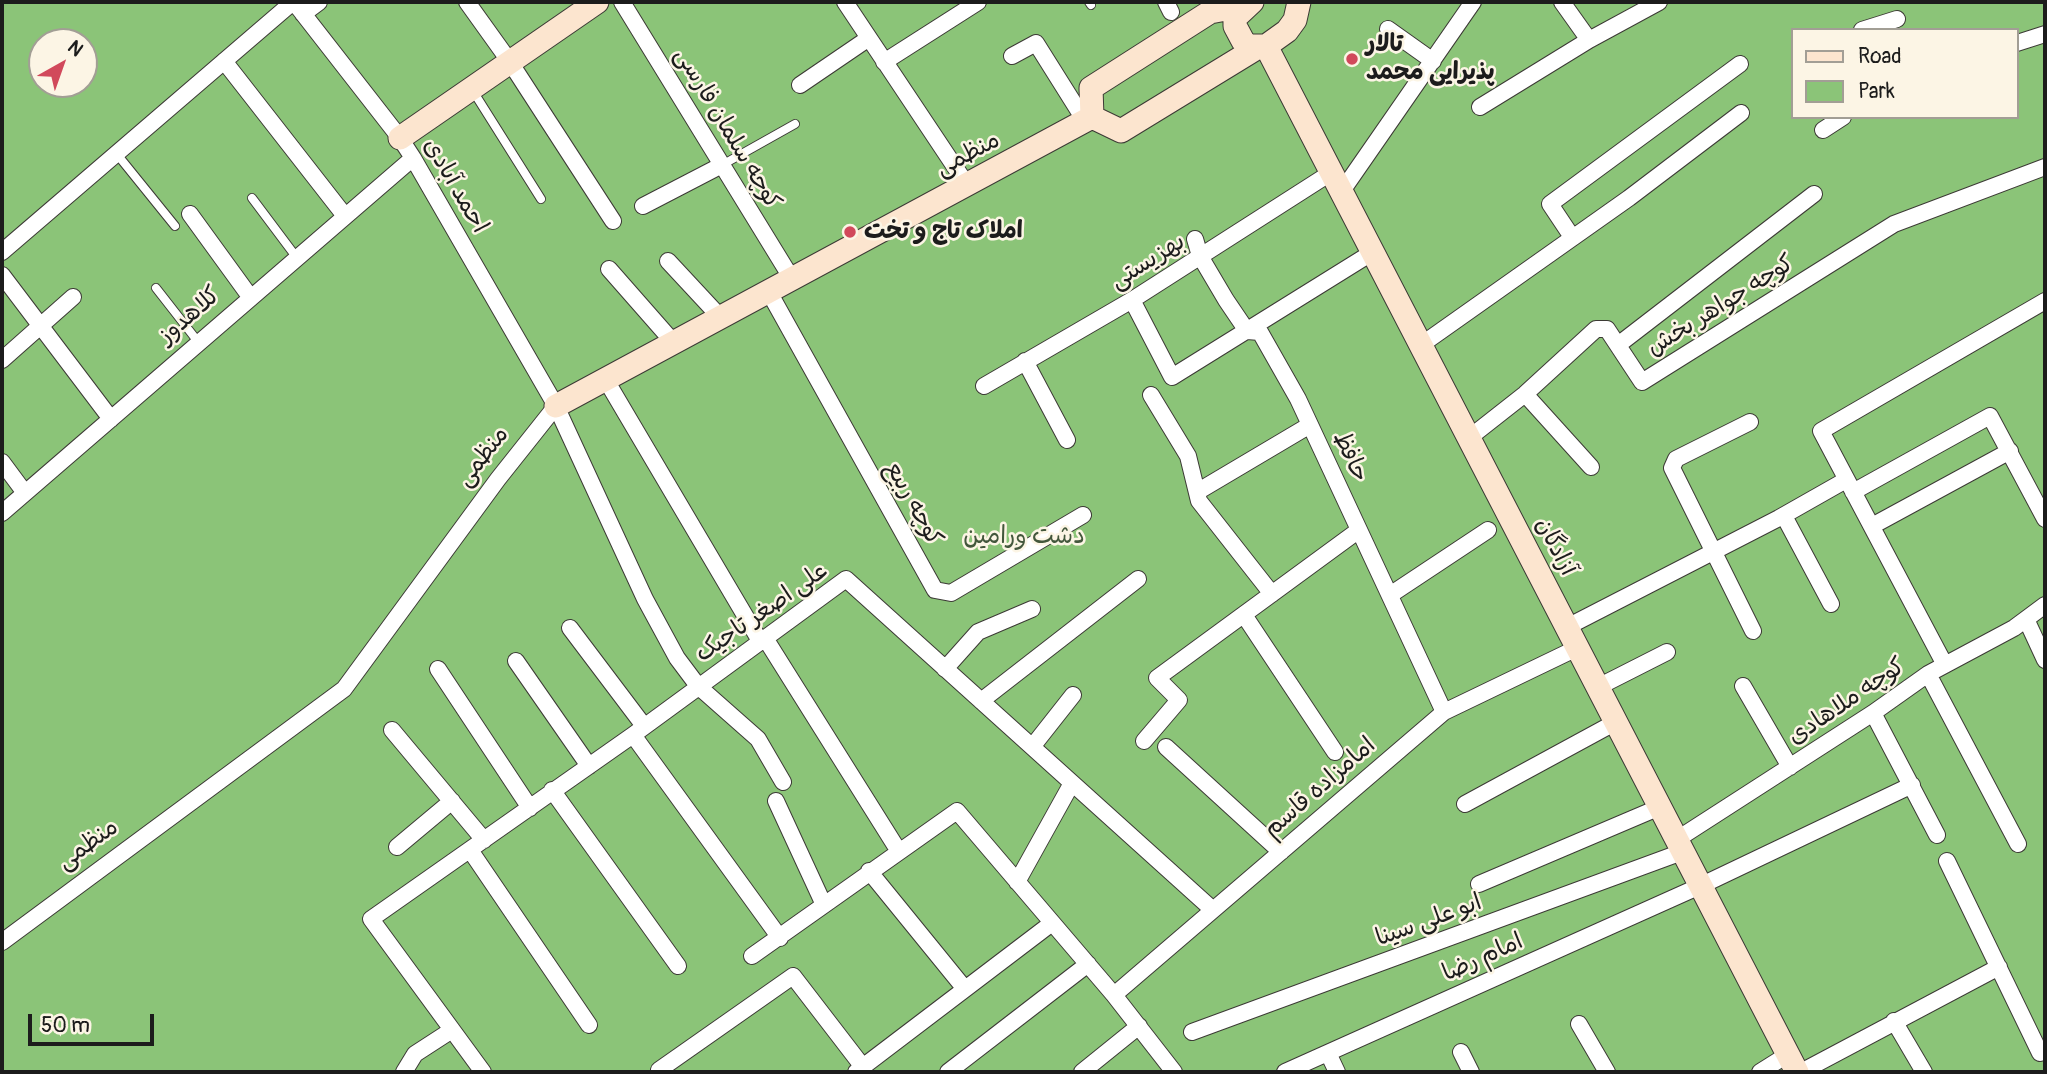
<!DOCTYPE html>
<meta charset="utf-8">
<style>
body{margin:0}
#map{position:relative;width:2047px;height:1074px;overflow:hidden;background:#f4e1c5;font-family:Pangolin,sans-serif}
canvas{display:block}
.frame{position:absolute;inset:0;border:4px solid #1c1c1c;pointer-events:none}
.legend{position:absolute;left:1791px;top:28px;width:228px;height:91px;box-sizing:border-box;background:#fcf5e5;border:2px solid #a29e95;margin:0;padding:9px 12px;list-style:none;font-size:21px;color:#1c1c1c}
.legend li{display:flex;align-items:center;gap:14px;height:35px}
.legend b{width:35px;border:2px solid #a29e95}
.north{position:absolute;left:28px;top:28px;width:70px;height:70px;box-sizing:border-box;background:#fcf5e5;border:2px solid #a29e95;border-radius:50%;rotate:40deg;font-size:19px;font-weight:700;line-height:28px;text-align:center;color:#1c1c1c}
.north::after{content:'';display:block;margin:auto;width:24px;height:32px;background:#d1495b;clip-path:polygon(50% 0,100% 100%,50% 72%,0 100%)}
.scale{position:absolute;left:28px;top:1014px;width:126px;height:32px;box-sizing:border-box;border:4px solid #1c1c1c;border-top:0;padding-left:9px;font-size:21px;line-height:24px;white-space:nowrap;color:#1c1c1c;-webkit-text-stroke:5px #fcf5e5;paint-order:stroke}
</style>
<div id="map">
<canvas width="2047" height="1074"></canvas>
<div class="frame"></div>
<ul class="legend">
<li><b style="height:9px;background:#fce5cf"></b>Road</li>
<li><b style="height:19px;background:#8bc478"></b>Park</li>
</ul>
<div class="north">N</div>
<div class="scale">50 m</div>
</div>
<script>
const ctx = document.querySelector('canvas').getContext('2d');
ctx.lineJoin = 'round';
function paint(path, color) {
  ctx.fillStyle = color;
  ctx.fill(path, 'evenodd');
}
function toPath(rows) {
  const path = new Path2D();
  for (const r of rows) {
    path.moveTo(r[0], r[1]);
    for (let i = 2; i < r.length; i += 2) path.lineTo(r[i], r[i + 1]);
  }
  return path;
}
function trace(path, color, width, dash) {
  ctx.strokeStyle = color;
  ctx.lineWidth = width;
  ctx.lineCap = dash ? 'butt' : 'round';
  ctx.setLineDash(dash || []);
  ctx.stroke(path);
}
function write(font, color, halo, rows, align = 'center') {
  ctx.font = font + ' Pangolin,"Playpen Sans Arabic",sans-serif';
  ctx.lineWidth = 5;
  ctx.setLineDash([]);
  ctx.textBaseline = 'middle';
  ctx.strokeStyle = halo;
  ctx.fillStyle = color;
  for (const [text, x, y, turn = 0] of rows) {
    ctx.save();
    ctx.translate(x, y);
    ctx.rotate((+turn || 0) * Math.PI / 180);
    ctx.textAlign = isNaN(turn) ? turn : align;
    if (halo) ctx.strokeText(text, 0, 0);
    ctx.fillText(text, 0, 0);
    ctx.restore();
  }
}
paint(toPath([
 [2,2,2045,2,2045,1072,2,1072],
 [1793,30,2017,30,2017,117,1793,117],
 [42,42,84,42,84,84,42,84]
]), '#8bc478');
const lane = toPath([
 [1089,2,1091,5],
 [473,91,541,199],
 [116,153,175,226],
 [722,165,795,124],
 [252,198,297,258],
 [156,288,199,343]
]);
const street = toPath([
 [294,2,400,138,413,158,556,406,645,599,677,658,698,686,758,739,783,782],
 [467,2,510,62,613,221],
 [622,2,792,279],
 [845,2,967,185],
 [1166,2,1171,12],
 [1562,2,1589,40,1659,2],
 [303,14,319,2],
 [1388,29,1433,61],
 [1862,30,1897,19],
 [2017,43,2045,34],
 [1012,56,1036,43,1085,121],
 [224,61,345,216],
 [884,62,978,2],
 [800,85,869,38],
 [1480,107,1589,40],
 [1823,130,1843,117],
 [1342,191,1473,2],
 [643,206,722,165],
 [190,214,251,298],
 [1572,237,1550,204,1740,64],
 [1195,239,1200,256,1226,300,1247,331,1260,332,1298,399,1444,712],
 [2,252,293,2],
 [668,261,721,318],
 [609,269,674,343],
 [2,275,111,419],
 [769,292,935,590,951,593,1083,515],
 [1132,300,1172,377,1373,252],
 [1421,345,1629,198,1741,113],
 [1618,345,1814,194],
 [2,360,73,297],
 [1025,361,1067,440],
 [606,380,760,641],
 [984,386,1132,300,1332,172],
 [1525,394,1591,467],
 [1151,395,1188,456,1199,501,1272,594],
 [1750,422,1676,459,1672,468,1753,631],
 [1469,438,1525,394,1596,329,1607,329,1642,382,1894,224,2045,167],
 [2,462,25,493],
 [1197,492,1310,425],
 [1853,492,1990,416,2045,519],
 [2,513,413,158],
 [1784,516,1831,604],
 [1872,526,2010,451],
 [1390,595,1488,530],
 [1244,615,1335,752],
 [2026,619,2045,660],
 [1567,627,1779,518,1846,480],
 [570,628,644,726],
 [765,638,898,850],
 [516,661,589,766],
 [1945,665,1821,431,2045,301],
 [438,669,530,808],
 [945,669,978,632,1032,609],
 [1928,674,2018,844],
 [1743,686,1790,767],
 [1598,687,1667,652],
 [981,701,1138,579],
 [1873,713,1937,835],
 [392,730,484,840],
 [633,735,780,938],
 [1144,741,1179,700,1157,678,1359,530],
 [1032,747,1073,695],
 [1166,747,1281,852],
 [552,790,678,966],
 [776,801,824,905],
 [1465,804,1616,722],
 [1676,840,1873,713,1928,674,2014,628,2045,605],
 [397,847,452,801],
 [470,850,589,1025],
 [1947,861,2040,1053],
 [869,871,965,989],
 [1017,882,1072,783],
 [1479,884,1660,807],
 [2,942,344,689,498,479,556,406],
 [752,956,957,811,1114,995,1174,1072],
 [1114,995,1444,712,1577,648],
 [1894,1021,1924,1072],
 [1579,1024,1607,1072],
 [1192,1032,1682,852],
 [1461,1052,1471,1072],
 [1328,1053,1337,1072],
 [659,1070,793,976,863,1067],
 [404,1072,415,1054,452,1030],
 [483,1072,371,919,633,735,846,579,1213,910],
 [856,1072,1052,923],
 [948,1072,1088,964],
 [1082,1072,1139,1026],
 [1285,1072,1700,886,1912,785],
 [1760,1072,1787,1055],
 [1801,1072,1999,967]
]);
const secondary = toPath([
 [1252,2,1235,18,1235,26,1243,41,1249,46,1266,46,1287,31,1295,20,1299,2],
 [1247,5,1210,12,1091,88,1092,117,1121,131,1260,46],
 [1266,46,1797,1072],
 [400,138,597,2],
 [556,406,1092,117]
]);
trace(lane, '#3c3a35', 10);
trace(street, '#3c3a35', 18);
trace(secondary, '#3c3a35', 25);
trace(lane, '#fff', 8);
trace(street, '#fff', 16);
trace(secondary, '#fce5cf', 23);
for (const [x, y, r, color] of [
 [1352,59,7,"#d1495b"],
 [850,232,7,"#d1495b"]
]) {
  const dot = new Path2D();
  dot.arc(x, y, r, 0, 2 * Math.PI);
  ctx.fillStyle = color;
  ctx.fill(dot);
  trace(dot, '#fcf5e5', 2.5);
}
write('bold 24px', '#1c1c1c', '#fcf5e5', [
 ["تالار",1366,45],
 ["پذیرایی محمد",1366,73],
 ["املاک تاج و تخت",864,232]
], 'left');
write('24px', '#1c1c1c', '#fcf5e5', [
 ["کوچه سلمان فارسی",727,129,59],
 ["منظمی",968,155,-28],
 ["احمد آبادی",455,186,60],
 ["بهزیستی",1148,262,-32],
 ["کوچه جواهر بخش",1721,306,-32],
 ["کلاهدوز",190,316,-41],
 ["منظمی",483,457,-52],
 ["حافظ",1350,457,65],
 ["کوچه ربیع",913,504,61],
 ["آزادگان",1555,547,63],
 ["علی اصغر تاجیک",762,613,-35],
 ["کوچه ملاهادی",1847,702,-34],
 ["امامزاده قاسم",1320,788,-41],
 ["منظمی",88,845,-36],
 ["ابو علی سینا",1429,921,-20],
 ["امام رضا",1483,958,-24]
]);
write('24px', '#43573c', '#fcf5e5', [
 ["دشت ورامین",1024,537]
]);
</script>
